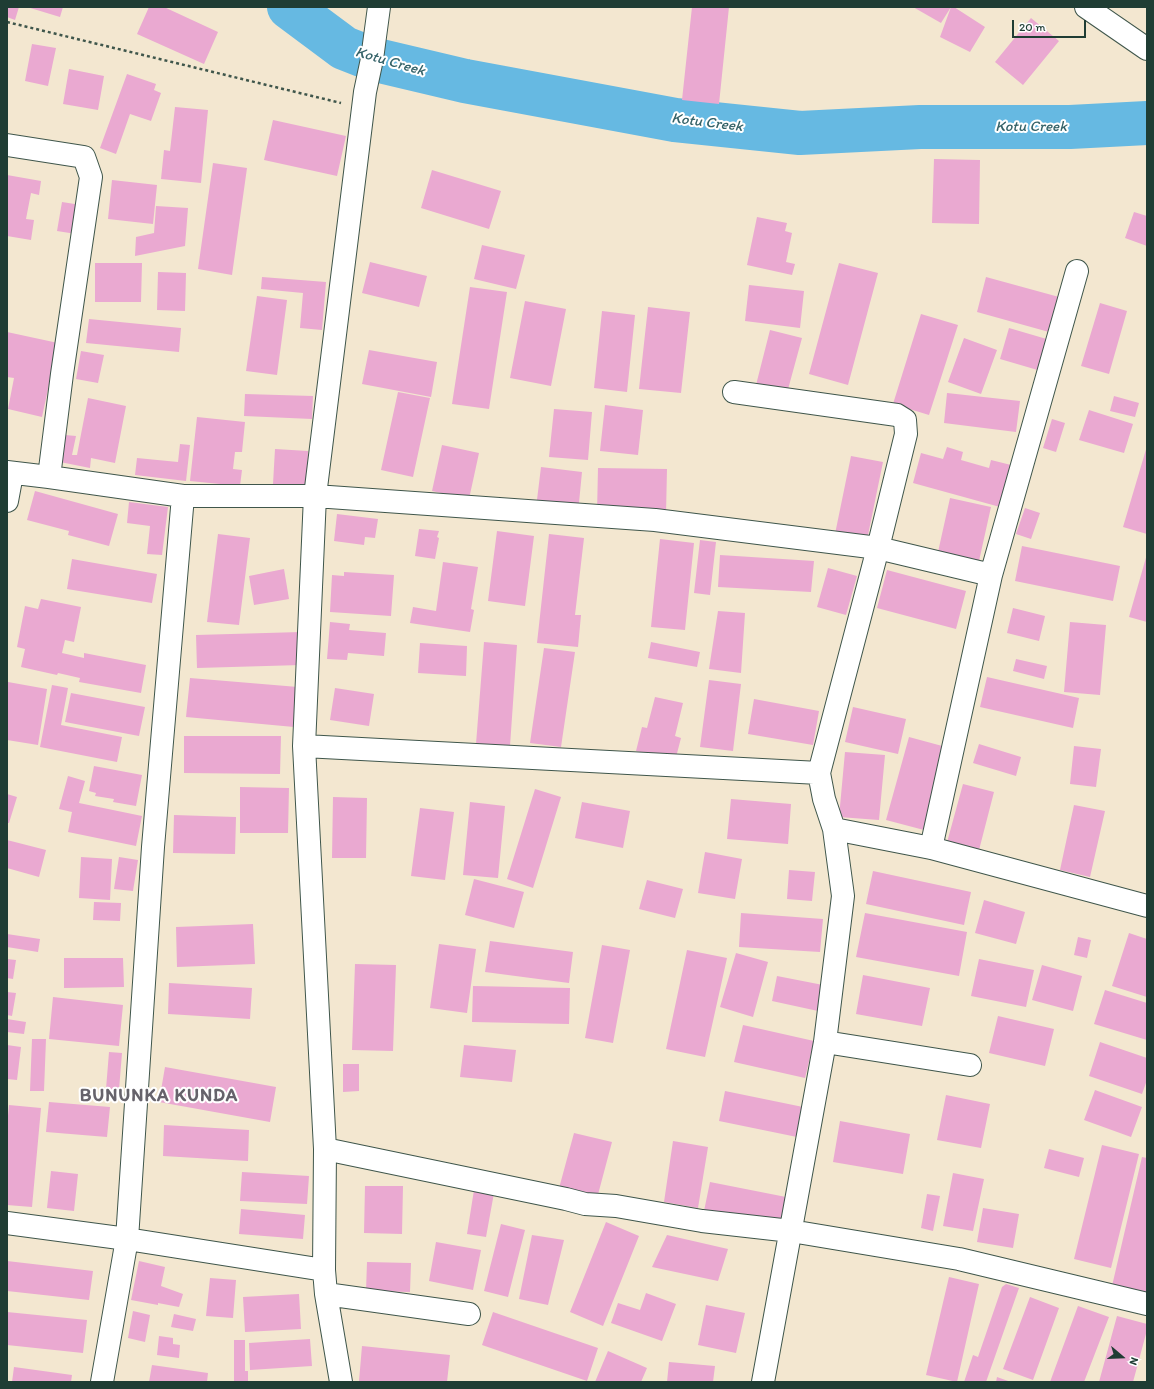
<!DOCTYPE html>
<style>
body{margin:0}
#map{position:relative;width:1154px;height:1389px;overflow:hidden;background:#f3e7d0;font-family:Itim,sans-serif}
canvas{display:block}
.frame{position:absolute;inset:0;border:8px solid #1f3d34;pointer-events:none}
.north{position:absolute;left:1102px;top:1337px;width:40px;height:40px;-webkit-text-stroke:3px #fff;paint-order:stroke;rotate:109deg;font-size:11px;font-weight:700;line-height:16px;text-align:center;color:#1f3d34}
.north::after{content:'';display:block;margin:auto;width:14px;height:18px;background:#1f3d34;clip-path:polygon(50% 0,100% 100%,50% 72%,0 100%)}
.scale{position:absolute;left:1012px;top:20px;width:74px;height:18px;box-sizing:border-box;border:2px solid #1f3d34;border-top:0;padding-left:5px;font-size:12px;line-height:14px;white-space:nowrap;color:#1f3d34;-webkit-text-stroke:3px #fff;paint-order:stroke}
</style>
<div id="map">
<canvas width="1154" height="1389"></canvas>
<div class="frame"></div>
<div class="north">N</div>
<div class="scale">20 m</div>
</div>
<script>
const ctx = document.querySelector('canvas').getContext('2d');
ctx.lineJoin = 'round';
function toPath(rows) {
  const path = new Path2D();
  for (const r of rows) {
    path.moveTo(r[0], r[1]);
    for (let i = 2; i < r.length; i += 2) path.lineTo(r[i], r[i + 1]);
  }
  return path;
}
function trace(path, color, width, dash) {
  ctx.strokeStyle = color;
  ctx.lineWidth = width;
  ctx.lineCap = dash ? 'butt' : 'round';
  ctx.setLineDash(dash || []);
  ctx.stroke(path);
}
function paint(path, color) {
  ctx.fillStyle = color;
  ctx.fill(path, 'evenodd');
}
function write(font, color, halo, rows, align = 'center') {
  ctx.font = font + ' Itim,sans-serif';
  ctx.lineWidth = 4;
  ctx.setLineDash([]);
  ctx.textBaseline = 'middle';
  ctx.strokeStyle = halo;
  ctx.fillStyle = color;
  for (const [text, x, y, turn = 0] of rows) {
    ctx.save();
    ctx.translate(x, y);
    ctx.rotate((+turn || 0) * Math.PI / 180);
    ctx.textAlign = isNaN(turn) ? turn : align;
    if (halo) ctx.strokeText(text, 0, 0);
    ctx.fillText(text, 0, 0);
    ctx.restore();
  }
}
trace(toPath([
 [289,7,344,48,372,59,465,81,675,120,800,133,920,127,1070,127,1147,123]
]), '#66b9e2', 44);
paint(toPath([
 [7,7,19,7,15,20,7,17],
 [27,7,63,7,60,17],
 [149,7,164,7,218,32,204,64,137,34],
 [692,7,729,7,719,104,682,100],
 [913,7,951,7,941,23],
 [951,7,954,7,985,27,970,52,940,37],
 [1031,18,1059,41,1023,85,995,62],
 [32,44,56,48,48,86,25,81],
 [69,69,104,76,98,110,63,104],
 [127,74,156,84,154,90,161,93,151,121,130,114,116,154,100,148],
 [175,107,208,110,201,183,161,179,164,150,170,151],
 [273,120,346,136,337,176,264,160],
 [934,159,980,160,979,224,932,223],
 [213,163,247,168,232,275,198,269],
 [432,170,501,191,489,229,421,208],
 [7,175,41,181,39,195,31,193,26,219,34,220,31,240,7,236],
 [112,180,157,185,153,224,108,219],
 [62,202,81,205,76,234,57,231],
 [156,206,188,208,185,246,135,256,136,237,154,233],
 [1134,212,1147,216,1147,246,1125,238],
 [757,217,787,223,785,231,792,233,786,262,795,264,792,275,747,265],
 [482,245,525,255,516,289,474,279],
 [370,262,427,276,419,307,362,293],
 [95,263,142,263,141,302,95,302],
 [839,263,878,273,848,385,809,374],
 [158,272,186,273,185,311,157,310],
 [262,277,326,282,322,330,300,328,303,293,261,289],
 [986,277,1059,297,1049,332,977,312],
 [749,285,804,291,800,328,745,321],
 [470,287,507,292,489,409,452,404],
 [257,296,287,300,277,375,246,371],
 [525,301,566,309,551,386,510,378],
 [1100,303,1127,311,1109,374,1081,366],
 [648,307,690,312,681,393,639,389],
 [602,311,635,315,627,392,594,388],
 [921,314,958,325,929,415,893,404],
 [89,319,181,328,179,352,86,343],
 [1009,328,1050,340,1041,371,1000,359],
 [770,330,802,338,787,393,756,385],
 [7,332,58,343,42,417,8,409,14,378,7,377],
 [964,338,997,350,981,394,948,382],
 [369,350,437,362,431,397,362,384],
 [81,351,104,355,98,383,76,379],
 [398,392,430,398,413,477,381,470],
 [947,393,1020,401,1016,432,944,423],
 [245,394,313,396,312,419,244,416],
 [1114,396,1139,403,1135,417,1110,411],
 [88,398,126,406,115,463,91,458,90,468,60,462,65,435,76,436,72,455,77,455],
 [605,405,643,410,638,455,600,451],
 [554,409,592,412,588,460,549,457],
 [1089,410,1133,424,1124,453,1079,440],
 [197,417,245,422,242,452,235,452,233,469,242,470,240,486,190,481],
 [1052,419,1065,423,1056,452,1043,448],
 [180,444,190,445,186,481,135,475,137,458,178,462],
 [442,445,479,453,469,499,432,491],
 [1147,446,1147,534,1123,527],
 [947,447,963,452,961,460,989,468,991,460,1011,465,1000,507,913,483,921,453,943,459],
 [275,449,308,451,307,486,273,484],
 [851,456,883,462,867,540,835,534],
 [541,467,582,472,578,513,536,508],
 [598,468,667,469,666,514,597,513],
 [35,491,118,514,109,546,68,535,69,531,27,520],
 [950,498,991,507,979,561,938,552],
 [129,502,168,507,162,555,147,554,150,526,127,523],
 [1025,508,1040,513,1031,539,1016,534],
 [337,514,378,519,375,538,365,537,364,545,334,541],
 [419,529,439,531,437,537,439,538,435,559,415,556],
 [497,531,534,536,525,606,488,601],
 [218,534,250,538,239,625,207,622],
 [549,534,584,538,575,615,581,615,578,647,537,643],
 [660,539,694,543,685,630,651,627],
 [700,540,716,542,710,595,694,593],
 [1022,546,1120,566,1113,601,1015,581],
 [1147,554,1147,622,1129,617],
 [720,555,814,561,811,592,718,587],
 [72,559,157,574,152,603,67,589],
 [443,562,478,567,471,609,474,610,470,632,410,623,413,607,436,611],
 [828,568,857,576,846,615,817,607],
 [284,569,289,599,254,605,249,576],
 [887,570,966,591,956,629,877,608],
 [344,572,394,575,391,616,330,612,332,575,344,576],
 [41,599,81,607,74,642,65,640,62,653,84,658,84,653,146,665,141,693,79,682,80,678,58,673,57,675,21,667,25,649,17,647,25,606,38,609],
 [1013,608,1045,616,1039,641,1007,633],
 [718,611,745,613,741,673,709,669],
 [330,622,350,624,349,630,386,633,384,656,348,653,347,660,327,659],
 [1070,622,1106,625,1100,695,1064,692],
 [301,632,301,665,197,668,196,635],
 [484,642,517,645,510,746,476,744],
 [651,642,700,652,697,667,648,658],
 [420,643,467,646,466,676,418,673],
 [544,648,575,652,561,747,530,743],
 [1016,659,1047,666,1044,679,1013,671],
 [987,677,1079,698,1073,728,980,707],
 [190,678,298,687,294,727,186,717],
 [709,680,741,684,733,751,700,747],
 [8,682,47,689,38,745,7,740],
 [52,685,68,688,61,725,122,737,117,762,40,747],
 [335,688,374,694,369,726,330,720],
 [71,693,145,707,139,736,65,722],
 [655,697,683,703,675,736,681,738,675,761,636,751,642,727,647,728],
 [754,699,819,711,813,745,748,734],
 [853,707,906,719,898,754,845,742],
 [184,736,281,736,280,774,184,773],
 [909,737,946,747,924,830,886,820],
 [979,744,1021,757,1016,776,973,763],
 [1074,746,1101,749,1096,787,1070,784],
 [845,752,885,755,879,820,839,817],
 [94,766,142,775,136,806,113,802,114,799,95,796,96,793,89,791],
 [68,776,85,781,79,803,142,816,136,846,68,832,72,812,59,809],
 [963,784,994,792,978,854,946,846],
 [240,787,289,788,288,833,240,833],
 [535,789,561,797,533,888,507,879],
 [7,794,17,797,9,823,7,823],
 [333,797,367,798,366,858,332,858],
 [731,799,791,804,788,844,727,839],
 [470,802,505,806,498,878,463,875],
 [582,802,630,811,623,848,575,838],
 [1074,805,1105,811,1090,877,1060,870],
 [420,808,454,812,445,880,411,876],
 [174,815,236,817,235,854,173,853],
 [7,840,46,850,39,877,7,868],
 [705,852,742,859,735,899,698,893],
 [81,857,112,859,110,900,79,898],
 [119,857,138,860,133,891,114,889],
 [789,870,815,872,812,901,787,899],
 [873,871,971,892,964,925,866,904],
 [474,879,524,892,514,928,465,915],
 [647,880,683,889,675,918,639,909],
 [984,900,1025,912,1016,944,975,933],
 [94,902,121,903,120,921,93,920],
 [741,913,823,919,820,952,739,947],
 [865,913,967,932,959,976,856,957],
 [253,924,255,964,177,967,176,927],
 [1129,933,1147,939,1147,997,1112,986],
 [7,934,40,939,38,952,7,947],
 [1078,937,1091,940,1087,958,1074,955],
 [490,941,573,952,569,983,485,972],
 [439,944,476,949,467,1013,430,1008],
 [602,945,630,950,613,1043,585,1038],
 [687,950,727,958,705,1057,666,1049],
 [736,953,768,962,753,1017,720,1007],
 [64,958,123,958,124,987,64,988],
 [7,959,16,960,13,979,7,978],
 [979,959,1034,970,1026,1007,971,996],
 [355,964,396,965,393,1051,352,1050],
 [1042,965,1082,976,1073,1011,1032,1000],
 [863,975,930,988,922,1026,856,1014],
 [777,976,823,985,818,1011,772,1001],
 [169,983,252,988,250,1019,168,1014],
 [473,986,570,988,569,1024,472,1022],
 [1105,990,1147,1003,1147,1040,1094,1024],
 [7,992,16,993,12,1016,7,1015],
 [53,997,123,1005,119,1046,49,1039],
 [998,1016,1054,1029,1045,1066,989,1053],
 [7,1019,26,1022,24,1034,7,1032],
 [743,1025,814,1041,805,1078,734,1062],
 [32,1039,46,1039,44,1091,30,1091],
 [1100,1042,1147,1058,1147,1080,1142,1094,1089,1076],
 [7,1045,21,1047,17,1080,7,1079],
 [464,1045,516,1050,512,1082,460,1077],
 [109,1052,122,1053,119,1090,106,1089],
 [343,1064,359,1064,359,1091,343,1092],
 [165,1067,276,1087,270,1122,159,1102],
 [1095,1090,1142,1107,1131,1137,1084,1120],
 [725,1091,803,1107,797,1137,719,1121],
 [946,1095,990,1104,981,1148,937,1140],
 [49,1102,110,1107,107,1137,46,1132],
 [9,1105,41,1108,32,1207,7,1205,7,1126],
 [840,1121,910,1134,903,1174,833,1162],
 [164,1125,249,1130,248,1161,163,1156],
 [574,1133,612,1142,596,1202,558,1192],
 [673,1141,708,1147,698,1208,664,1202],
 [1102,1145,1139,1154,1111,1268,1074,1259],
 [1049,1149,1084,1158,1079,1177,1044,1168],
 [1142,1157,1147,1158,1147,1294,1112,1286],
 [51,1171,78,1174,74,1211,47,1208],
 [242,1172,309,1176,307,1204,240,1201],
 [953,1173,984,1179,973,1231,943,1226],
 [710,1182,786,1197,780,1226,704,1211],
 [365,1186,403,1186,402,1234,364,1233],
 [474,1190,494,1193,486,1237,467,1234],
 [927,1194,940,1196,933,1231,921,1228],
 [983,1208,1019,1214,1013,1248,977,1242],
 [241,1209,305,1215,303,1239,239,1234],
 [606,1222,639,1236,603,1326,570,1312],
 [501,1224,525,1230,508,1297,484,1291],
 [532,1235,564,1240,548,1305,519,1299],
 [667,1235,728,1249,718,1281,652,1267],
 [436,1242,481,1250,473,1290,429,1281],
 [7,1261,93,1271,89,1300,7,1291],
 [139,1261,165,1267,161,1286,183,1294,179,1307,158,1303,158,1305,131,1300],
 [367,1262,411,1263,410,1292,366,1291],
 [949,1277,979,1284,957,1382,926,1375],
 [210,1278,236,1280,233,1318,206,1316],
 [1006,1284,1019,1288,986,1382,964,1382,973,1355,978,1357,1002,1287],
 [646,1293,676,1304,662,1341,611,1323,618,1303,640,1310],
 [299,1294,301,1329,245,1332,243,1297],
 [1030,1297,1059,1308,1033,1380,1003,1369],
 [706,1305,745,1313,736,1353,698,1345],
 [1078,1306,1109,1317,1084,1382,1050,1382],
 [133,1311,150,1315,145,1342,128,1338],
 [7,1312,87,1320,83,1353,7,1345],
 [493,1312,598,1348,587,1381,482,1345],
 [174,1314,196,1319,193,1331,171,1327],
 [1117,1316,1147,1324,1147,1330,1133,1382,1099,1382],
 [159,1336,173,1338,173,1344,180,1345,179,1358,157,1355],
 [310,1339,312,1366,250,1370,249,1343],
 [234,1340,245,1340,245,1371,248,1371,248,1382,234,1382],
 [362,1346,450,1355,447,1382,359,1381],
 [608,1351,647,1368,641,1382,595,1382],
 [669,1362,715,1366,713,1382,667,1382],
 [152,1365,208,1373,207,1382,149,1382],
 [14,1367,72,1375,71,1382,12,1382],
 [997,1377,1011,1382,996,1382]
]), '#eaa9d1');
const street = toPath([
 [1086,7,1147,49],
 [7,145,84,157,91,177,62,374,49,477],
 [734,392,897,415,905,420,906,434,878,548,819,773],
 [7,472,49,477,183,496,315,496,655,520,878,548,991,575],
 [7,501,12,474],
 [304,746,819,773,824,799,834,829,843,896,825,1042,763,1382],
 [834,829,931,848,1147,906],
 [931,848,991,575,1077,271],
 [825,1042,970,1065],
 [325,1149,566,1199,585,1204,616,1206,702,1221,791,1231,959,1259,1147,1304],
 [7,1223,127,1239,324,1270],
 [326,1294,469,1314],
 [102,1382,127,1239,153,847,183,496],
 [341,1382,326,1294,324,1270,325,1149,304,746,315,496,365,92,372,59,379,7]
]);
trace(street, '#3f564b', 24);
trace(toPath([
 [7,22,341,103]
]), '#3f564b', 2.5, [3, 3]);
trace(street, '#fff', 22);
write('italic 15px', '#346268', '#fff', [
 ["Kotu Creek",390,62,16],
 ["Kotu Creek",707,123,7],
 ["Kotu Creek",1031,127]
]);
ctx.letterSpacing = '1px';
write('bold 18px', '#66636b', '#fff', [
 ["BUNUNKA KUNDA",159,1096]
]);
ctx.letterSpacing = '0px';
</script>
